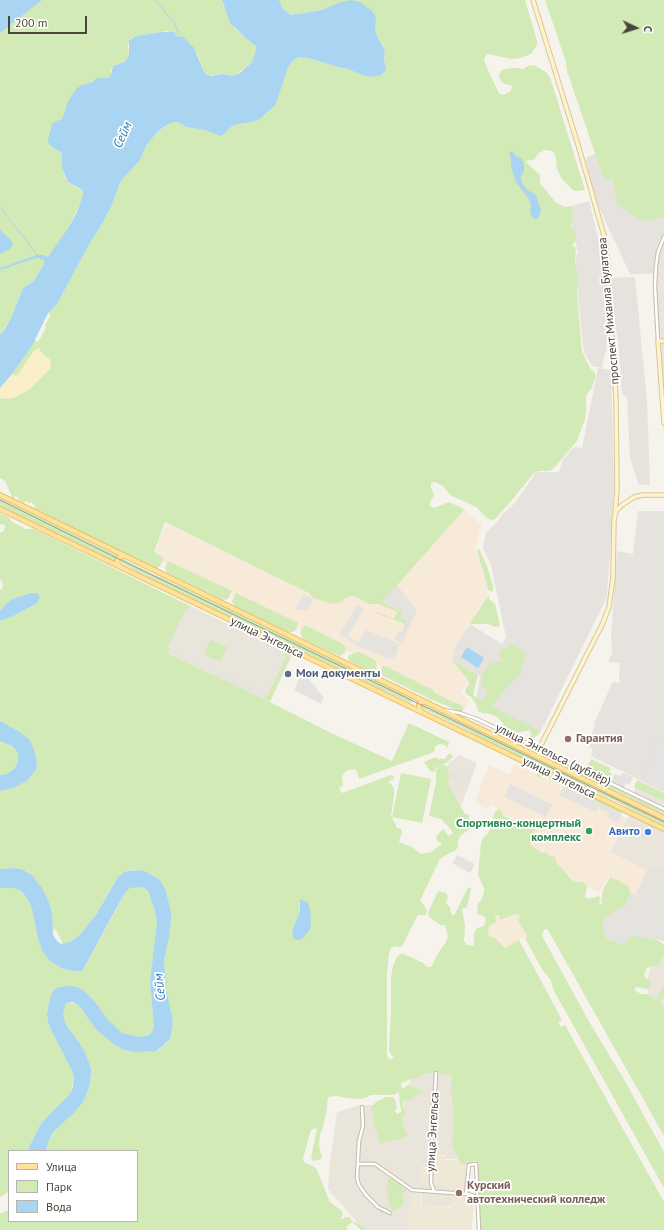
<!DOCTYPE html>
<meta charset="utf-8">
<style>
body{margin:0}
#map{position:relative;width:664px;height:1230px;overflow:hidden;background:#f6f3ec;font-family:"PT Sans",sans-serif}
canvas{display:block}
.legend{position:absolute;left:8px;top:1150px;width:130px;height:72px;box-sizing:border-box;background:#fff;border:1px solid #b7b4b0;margin:0;padding:5px 7px;list-style:none;font-size:12px;color:#4b4439}
.legend li{display:flex;align-items:center;gap:8px;height:20px}
.legend b{width:20px;border:1px solid #b7b4b0}
.north{position:absolute;left:616px;top:8px;width:40px;height:40px;-webkit-text-stroke:3px #fff;paint-order:stroke;rotate:94deg;font-size:11px;font-weight:700;line-height:16px;text-align:center;color:#4b4439}
.north::after{content:'';display:block;margin:auto;width:14px;height:18px;background:#4b4439;clip-path:polygon(50% 0,100% 100%,50% 72%,0 100%)}
.scale{position:absolute;left:8px;top:16px;width:79px;height:18px;box-sizing:border-box;border:2px solid #4b4439;border-top:0;padding-left:5px;font-size:12px;line-height:14px;white-space:nowrap;color:#4b4439;-webkit-text-stroke:3px #fff;paint-order:stroke}
</style>
<div id="map">
<canvas width="664" height="1230"></canvas>
<ul class="legend">
<li><b style="height:5px;background:#ffe39c"></b>Улица</li>
<li><b style="height:11px;background:#d2eab5"></b>Парк</li>
<li><b style="height:11px;background:#a9d4f2"></b>Вода</li>
</ul>
<div class="north">С</div>
<div class="scale">200 m</div>
</div>
<script>
const ctx = document.querySelector('canvas').getContext('2d');
ctx.lineJoin = 'round';
function paint(path, color) {
  ctx.fillStyle = color;
  ctx.fill(path, 'evenodd');
}
function toPath(rows) {
  const path = new Path2D();
  for (const r of rows) {
    path.moveTo(r[0], r[1]);
    for (let i = 2; i < r.length; i += 2) path.lineTo(r[i], r[i + 1]);
  }
  return path;
}
function trace(path, color, width, dash) {
  ctx.strokeStyle = color;
  ctx.lineWidth = width;
  ctx.lineCap = dash ? 'butt' : 'round';
  ctx.setLineDash(dash || []);
  ctx.stroke(path);
}
function write(font, color, halo, rows, align = 'center') {
  ctx.font = font + ' "PT Sans",sans-serif';
  ctx.lineWidth = 3.5;
  ctx.setLineDash([]);
  ctx.textBaseline = 'middle';
  ctx.strokeStyle = halo;
  ctx.fillStyle = color;
  for (const [text, x, y, turn = 0] of rows) {
    ctx.save();
    ctx.translate(x, y);
    ctx.rotate((+turn || 0) * Math.PI / 180);
    ctx.textAlign = isNaN(turn) ? turn : align;
    if (halo) ctx.strokeText(text, 0, 0);
    ctx.fillText(text, 0, 0);
    ctx.restore();
  }
}
paint(toPath([
 [664,233,664,434,658,362,654,274,658,244],
 [184,603,292,655,270,702,162,650],
 [459,755,477,763,461,806,447,782,450,777,447,765],
 [639,781,664,793,664,899,635,895,610,853,630,812,625,810],
 [664,944,664,1009,650,1003,646,983,651,967],
 [430,1072,453,1072,459,1154,459,1159,446,1159,446,1155,431,1156,431,1167,422,1167,421,1183,448,1185,453,1194,452,1207,422,1205,422,1192,413,1192,409,1217,408,1230,364,1230,328,1189,330,1160,337,1112,360,1105,375,1105,404,1135,403,1124,405,1091,412,1079,421,1074]
]), '#eae5da');
paint(toPath([
 [464,510,482,525,476,542,476,548,488,592,487,597,456,644,452,660,469,683,461,691,468,701,465,708,153,557,166,524,336,602,348,595,369,603,448,528],
 [515,764,627,818,610,852,647,870,635,895,608,876,600,892,575,882,563,870,523,840,527,826,498,811,493,804,485,809,475,801,489,765,510,775],
 [498,914,500,920,515,914,519,916,518,920,526,936,505,948,489,937,488,925,494,916]
]), '#f7ead8');
paint(toPath([
 [595,154,604,180,613,180,617,203,664,216,664,233,658,244,654,274,630,274,595,199,586,160,587,157],
 [589,201,604,262,607,346,602,368,592,366,584,352,578,299,576,266,576,256,578,253,568,207],
 [635,277,647,401,650,485,639,485,630,458,627,398,622,393,619,349,612,302,612,278],
 [598,368,611,370,614,485,607,597,541,731,476,702,480,676,452,660,456,644,470,624,502,644,506,637,491,565,483,548,486,532,496,523,503,514,514,504,535,474,537,472,559,472,563,459,573,448,576,447,582,448],
 [638,511,664,511,664,792,591,756,593,751,588,742,595,725,594,723,613,682,621,683,619,679,620,663,609,662,609,658,612,655,611,637,617,551,633,554],
 [650,866,664,870,664,941,645,938,629,938,625,945,607,939,603,930,604,920,618,909,623,908,631,893,636,895]
]), '#e6e2dd');
paint(toPath([
 [432,1156,446,1156,446,1160,469,1161,466,1196,474,1199,472,1230,407,1230,408,1217,412,1193,421,1193,421,1205,451,1208,452,1195,447,1186,420,1184,421,1168,431,1168]
]), '#efe8d6');
paint(toPath([
 [32,0,222,0,223,5,235,29,255,44,256,49,254,58,251,63,236,75,231,76,222,74,208,76,204,72,197,53,178,36,177,36,167,31,136,36,130,39,128,46,129,56,124,62,114,65,111,70,111,75,108,78,100,78,89,83,64,113,62,119,53,123,50,130,52,147,62,153,62,165,65,177,68,182,83,191,83,195,82,199,69,227,36,278,31,284,26,286,23,288,12,316,1,334,18,314,0,336,0,270,26,259,0,268,0,29],
 [279,0,525,0,537,41,537,45,531,54,520,58,511,59,488,54,486,55,484,60,490,75,499,93,503,95,510,92,512,86,510,85,504,84,500,80,499,75,501,71,505,69,516,68,523,69,528,66,534,65,546,72,550,77,585,190,574,191,562,179,557,169,556,159,555,154,552,151,545,150,539,153,534,160,525,161,540,175,540,183,556,203,565,207,571,206,573,208,571,227,574,228,576,238,575,242,572,245,575,247,576,251,575,259,577,274,577,296,582,351,590,368,595,373,595,379,591,389,586,395,586,410,585,419,577,441,553,469,548,471,539,471,533,474,512,500,494,520,488,519,476,507,450,495,443,486,435,482,431,483,431,487,434,495,430,503,430,506,434,508,449,502,462,508,464,510,382,602,403,612,407,623,403,633,402,633,405,624,376,613,377,612,394,619,397,612,379,604,369,604,358,598,353,596,349,596,340,602,332,604,313,598,309,593,165,522,154,552,164,558,160,566,157,568,153,568,34,508,35,506,31,502,30,503,25,501,24,503,18,500,19,498,15,496,14,498,12,497,5,481,0,478,0,398,13,398,20,394,50,360,42,353,34,351,18,375,15,376,12,374,35,340,38,342,46,328,45,325,51,315,48,313,57,304,90,243,102,224,111,207,121,181,140,160,146,146,153,136,168,124,175,122,180,123,187,127,205,130,220,136,223,135,231,127,237,124,264,116,277,102,284,76,292,61,299,57,308,58,338,67,348,69,359,74,370,77,376,76,386,67,384,60,385,53,384,47,375,32,376,21,338,3,322,10,291,15,283,9],
 [545,0,664,0,664,217,643,221,617,204,613,180,604,180,567,71,566,62],
 [0,498,118,556,116,559,115,562,0,506],
 [0,513,8,517,12,522,26,529,34,529,190,606,188,609,186,608,168,647,170,649,168,653,270,702,327,731,392,761,409,723,449,742,448,748,445,745,439,744,435,747,434,752,359,779,356,769,348,770,345,772,342,776,343,786,339,788,342,793,391,775,394,776,394,779,388,782,391,784,394,788,394,795,391,815,397,828,401,829,402,832,399,842,412,847,421,854,432,852,439,846,442,845,440,842,437,841,436,837,438,834,444,829,448,836,453,833,448,826,441,819,429,816,436,782,436,771,439,766,444,765,447,766,450,777,447,782,465,814,469,815,470,824,470,829,460,836,458,841,458,846,456,850,446,855,440,859,420,900,427,910,426,915,418,915,402,946,399,947,396,946,391,948,389,954,387,972,387,1057,389,1059,392,1059,394,1057,391,1055,389,1050,391,1009,391,976,393,966,397,957,400,954,404,954,423,963,427,967,431,967,440,950,446,942,448,936,445,925,441,925,429,917,428,913,438,891,446,893,448,897,446,903,450,907,451,914,453,915,455,914,467,889,470,887,471,890,467,907,462,909,465,925,464,941,467,945,474,946,474,933,477,928,484,926,486,919,484,916,477,914,478,903,481,901,484,893,484,888,478,875,481,843,483,838,488,833,492,825,494,814,497,810,500,810,504,816,528,827,529,825,535,828,530,845,542,853,547,852,547,855,555,857,556,862,571,879,576,882,581,882,585,884,587,887,585,897,589,899,599,896,600,898,599,903,601,905,602,904,601,901,603,890,610,877,617,880,628,886,631,893,623,908,618,909,604,920,603,930,607,939,624,945,629,938,634,936,657,940,662,943,664,946,664,954,661,961,658,965,649,967,646,969,645,972,644,976,650,982,650,986,648,989,636,987,634,990,641,994,647,994,656,1000,664,984,664,995,660,1004,663,1006,664,1005,664,1136,548,930,544,929,542,936,590,1023,625,1081,664,1152,664,1188,553,989,551,980,543,971,525,938,527,936,518,920,520,916,515,914,500,920,499,915,495,915,496,922,489,926,488,930,489,936,496,939,505,948,519,940,562,1020,558,1022,561,1027,565,1025,575,1043,664,1202,664,1230,480,1230,477,1162,475,1161,473,1161,472,1164,463,1164,458,1160,458,1155,455,1153,454,1148,452,1146,454,1112,451,1091,452,1075,441,1074,441,1073,435,1072,421,1075,417,1078,411,1079,401,1083,401,1085,403,1089,408,1085,420,1090,422,1092,426,1092,415,1095,415,1098,412,1098,412,1100,404,1100,403,1107,406,1114,403,1117,403,1125,407,1133,407,1136,402,1139,392,1140,389,1142,380,1143,377,1130,375,1128,371,1107,376,1102,386,1097,393,1097,395,1100,397,1108,395,1111,397,1114,399,1113,402,1111,400,1106,399,1092,396,1094,392,1095,371,1095,365,1098,360,1099,347,1098,337,1096,328,1097,326,1114,322,1130,320,1134,319,1146,322,1156,321,1159,313,1161,311,1158,317,1128,311,1130,303,1158,304,1162,316,1168,330,1202,342,1211,343,1216,340,1219,342,1219,346,1217,350,1217,352,1221,365,1227,365,1230,361,1230,352,1222,346,1227,348,1230,0,1230,0,1214,9,1210,9,1221,137,1221,137,1151,46,1151,48,1142,53,1132,74,1113,83,1102,89,1088,91,1074,91,1068,85,1052,65,1023,63,1018,63,1008,67,1002,77,1004,115,1045,124,1050,129,1051,150,1051,160,1049,167,1043,170,1039,171,1035,173,1021,166,988,164,960,171,912,166,891,160,880,147,872,140,870,132,870,124,872,118,877,114,883,101,906,88,926,81,934,70,942,62,944,62,941,56,930,52,929,52,913,50,905,38,882,28,872,24,870,15,868,0,869,0,791,14,788,30,778,36,770,37,762,36,757,18,731,0,721,0,621,31,607,36,604,40,598,39,595,31,593,24,595,9,601,0,611,0,590,2,589,3,585,2,581,0,580,0,533,4,531,5,525,0,524],
 [299,902,309,931,302,939,297,940,292,931,300,911],
 [479,549,487,566,493,586,493,590,492,592,488,590,477,550],
 [121,559,123,559,157,576,163,578,334,659,412,699,414,701,411,703,372,685,161,584,121,563],
 [168,561,232,591,228,599,223,600,167,573,165,568],
 [236,593,298,623,296,630,293,632,288,632,234,606,232,601],
 [489,595,489,599,495,604,500,626,495,627,488,624,471,624,470,623],
 [304,626,307,626,343,644,346,648,344,654,340,656,303,639,300,632],
 [211,640,226,647,228,646,220,662,204,654],
 [511,645,522,650,526,655,520,673,521,674,510,683,492,707,541,731,529,743,528,742,532,733,529,732,530,730,517,733,515,731,513,735,500,720,497,717,490,714,482,713,478,711,476,704,471,697,466,694,465,690,470,683,452,660,478,675,473,695,481,700,485,699,488,692,482,687,482,676,485,671,491,663,500,662,501,659,499,655,501,650],
 [285,652,288,653,286,656,290,658,270,701,264,698,265,694,268,695,286,657,284,655],
 [356,652,360,652,375,660,377,666,375,670,369,671,349,661,348,656],
 [385,666,433,690,435,693,455,703,457,703,464,707,462,712,430,699,383,676,380,672,382,667],
 [422,704,548,764,590,785,591,787,589,788,551,771,546,770,479,738,471,732,422,708,421,707],
 [0,741,12,746,16,750,18,755,18,761,15,768,7,774,0,775],
 [544,752,664,809,664,814,543,756,542,755],
 [449,753,453,756,453,757,446,763,437,767,434,772,430,771,424,762,436,757,437,759,445,759],
 [591,759,611,768,609,772,612,774,610,777,587,767],
 [540,771,623,811,622,814,544,777,543,778,537,776,537,772],
 [401,773,431,779,422,823,392,817],
 [637,780,664,793,664,801,634,787],
 [599,789,664,820,664,826,642,814,598,793,596,791],
 [138,887,143,887,148,891,155,911,157,923,150,981,154,1027,152,1032,149,1035,143,1037,135,1036,122,1033,107,1020,96,1003,51,995,49,1002,47,1014,48,1022,51,1030,73,1073,74,1078,73,1084,70,1094,48,1116,40,1125,27,1151,9,1151,9,1190,6,1194,0,1197,0,888,12,888,20,890,28,900,32,909,38,939,43,952,50,961,61,968,84,969,125,893,130,888],
 [391,1178,403,1185,402,1189,405,1188,406,1191,404,1193,402,1192,404,1200,401,1207,394,1211,391,1208,387,1194,387,1184,388,1179]
]), '#d2eab5');
paint(toPath([
 [39,348,42,353,50,360,51,368,29,390,13,398,6,399,0,398,0,388,12,374,15,376,18,375,34,351]
]), '#f9efc9');
paint(toPath([
 [397,585,417,610,402,643,394,640,398,631,403,632,407,624,406,621,400,618,402,612,382,602],
 [304,594,314,600,307,611,296,609],
 [357,605,364,609,347,636,358,643,366,630,400,644,395,657,393,659,388,659,357,645,339,634],
 [169,650,265,695,264,698,168,652],
 [303,671,324,698,321,704,294,690],
 [658,739,664,742,664,790,642,779,650,761,648,760],
 [464,767,473,772,468,782,462,779,458,787,454,785,456,779,451,777,454,771,461,775],
 [623,773,633,777,629,785,626,783,624,788,611,782,615,774,620,776],
 [510,784,552,805,546,817,504,797],
 [564,786,622,814,618,823,607,818,609,813,598,808,596,812,559,795],
 [457,855,475,864,470,873,452,863]
]), '#e5e3e0');
paint(toPath([
 [0,0,42,0,0,33],
 [222,0,279,0,283,9,291,15,322,10,338,3,351,0,360,2,371,10,375,15,376,21,375,32,385,50,384,60,386,67,385,71,381,75,370,77,359,74,348,69,338,67,308,58,299,57,292,61,287,70,276,104,260,119,251,122,237,124,231,127,223,135,220,136,205,130,186,127,180,123,175,122,168,124,156,133,146,146,140,160,121,181,111,207,102,224,90,243,57,304,48,313,33,344,12,374,0,388,0,335,5,329,12,316,23,288,33,282,42,268,45,261,39,258,36,258,0,270,0,268,37,255,44,255,48,257,69,227,77,212,83,195,83,192,81,189,68,182,62,168,62,153,52,147,48,142,48,139,52,124,54,122,62,119,68,102,76,89,82,85,92,82,98,78,108,78,111,75,113,66,124,62,129,56,129,41,131,39,136,36,162,32,174,32,175,33,176,36,183,37,194,48,204,72,207,75,211,76,222,74,233,76,240,73,252,62,255,54,256,46,247,39,231,24,229,20],
 [511,151,513,152,514,155,522,159,524,164,524,171,521,177,522,183,527,190,536,195,538,202,541,209,540,214,538,218,536,220,533,218,530,212,531,205,529,199,516,182,511,167,511,158,509,153],
 [0,230,11,240,13,244,10,249,0,254],
 [31,593,36,593,39,595,40,598,36,604,13,616,0,621,0,611,9,601,15,598],
 [467,647,484,658,478,668,461,657],
 [0,721,18,731,29,739,34,749,37,762,36,770,28,780,14,788,0,791,0,775,7,774,15,768,18,761,18,755,16,750,12,746,0,741],
 [15,868,24,870,33,876,42,888,50,905,52,913,53,935,57,941,61,944,70,942,81,934,97,913,118,877,124,872,128,871,140,870,147,872,160,880,166,891,171,912,171,920,169,937,164,960,166,988,173,1021,172,1029,170,1039,162,1047,155,1051,135,1052,124,1050,115,1045,105,1037,96,1029,80,1007,77,1004,72,1002,66,1003,63,1013,65,1023,80,1044,85,1052,91,1068,91,1074,89,1088,83,1102,74,1113,53,1132,48,1142,46,1151,27,1151,40,1125,48,1116,70,1094,73,1087,74,1078,73,1073,51,1030,48,1022,47,1014,49,1002,51,995,54,990,59,987,69,986,77,987,83,990,96,1003,108,1020,122,1033,135,1036,143,1037,149,1035,152,1032,154,1027,150,981,157,922,155,911,148,891,143,887,130,888,125,893,118,905,83,970,81,971,75,971,61,968,50,961,43,952,38,939,32,909,28,900,23,893,20,890,12,888,0,888,0,869],
 [300,899,308,903,310,908,311,925,309,931,302,939,297,940,294,939,292,931,300,911]
]), '#a9d4f2');
trace(toPath([
 [155,0,175,24,178,31,178,36],
 [0,207,38,256]
]), '#a9d4f2', 1);
const street = toPath([
 [658,341,655,287,656,266,658,252,664,237],
 [444,710,460,713,477,719,664,809],
 [362,1107,363,1126,359,1141,357,1178,359,1185,366,1195,378,1207,390,1213],
 [358,1164,375,1164,412,1190,466,1194],
 [434,1191,431,1183,432,1133,433,1100,435,1092,436,1073],
 [477,1197,471,1195,466,1194,469,1165,476,1164,479,1230]
]);
const secondary = toPath([
 [533,0,579,148,605,239,607,257,616,399,617,489,615,513],
 [664,341,658,341,664,423],
 [541,758,539,754,539,749,585,658,602,625,609,607,613,578,614,520,616,511,622,505,634,497,643,495,664,495]
]);
const primary = toPath([
 [0,495,664,818],
 [0,509,664,829],
 [119,566,117,562,118,559,121,556,124,556],
 [421,711,419,707,419,704,421,702,426,702]
]);
trace(street, '#c2bbae', 4.5);
trace(secondary, '#d6c79b', 5.5);
trace(primary, '#e6c16a', 6);
trace(street, '#fff', 2.5);
trace(secondary, '#fff3cd', 3.5);
trace(primary, '#ffe39c', 4);
trace(toPath([
 [0,500,127,563,664,822]
]), '#9a9a9a', 1);
for (const [x, y, r, color] of [
 [288,674,4,"#5c6f8a"],
 [568,739,4,"#8d6e63"],
 [589,831,4,"#2e9e5b"],
 [648,832,4,"#3f7fe0"],
 [459,1193,4,"#8d6e63"]
]) {
  const dot = new Path2D();
  dot.arc(x, y, r, 0, 2 * Math.PI);
  ctx.fillStyle = color;
  ctx.fill(dot);
  trace(dot, '#fff', 1.5);
}
write('12px', '#4b4439', '#fff', [
 ["проспект Михаила Булатова",609,311,-95],
 ["улица Энгельса",267,638,26],
 ["улица Энгельса (дублёр)",553,755,26],
 ["улица Энгельса",559,778,26],
 ["улица Энгельса",433,1132,-87]
]);
write('bold 12px', '#4e5e75', '#fff', [
 ["Мои документы",296,674]
], 'left');
write('bold 12px', '#785e54', '#fff', [
 ["Гарантия",576,739],
 ["Курский",467,1186],
 ["автотехнический колледж",467,1200]
], 'left');
write('bold 12px', '#27864d', '#fff', [
 ["Спортивно-концертный",581,824],
 ["комплекс",581,838]
], 'right');
write('bold 12px', '#366cbe', '#fff', [
 ["Авито",640,832]
], 'right');
write('italic 13px', '#2e7ab2', '#fff', [
 ["Сейм",123,135,-66],
 ["Сейм",160,987,-96]
]);
</script>
